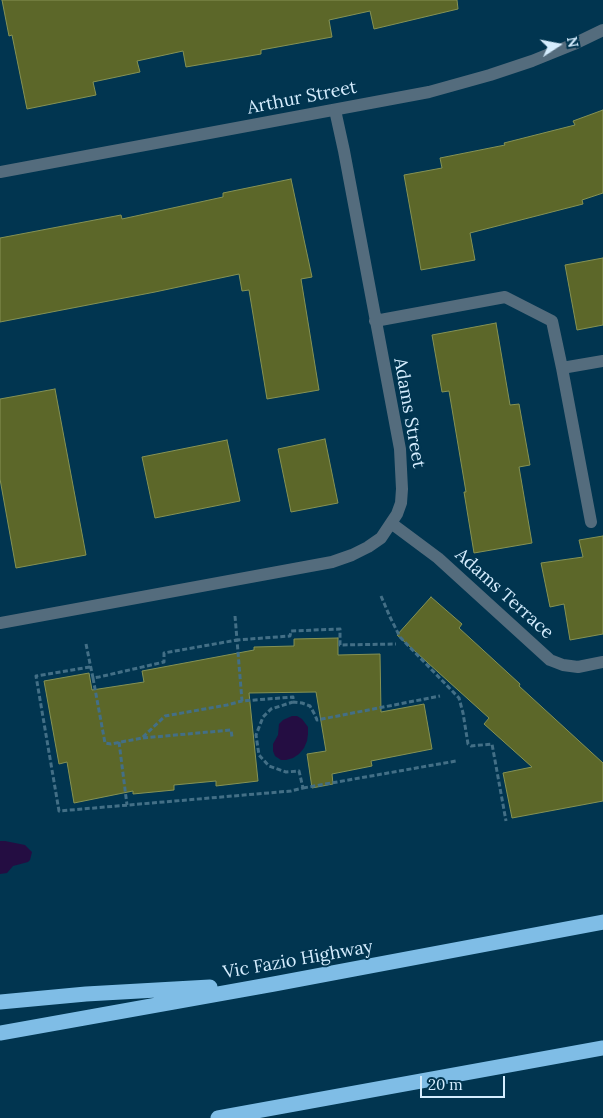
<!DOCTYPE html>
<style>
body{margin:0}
#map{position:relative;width:603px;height:1118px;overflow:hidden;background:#013550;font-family:Lora,serif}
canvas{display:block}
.north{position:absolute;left:533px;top:20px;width:50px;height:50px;-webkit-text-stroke:4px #013550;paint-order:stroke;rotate:79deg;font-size:14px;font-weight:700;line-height:20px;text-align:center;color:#d5edfe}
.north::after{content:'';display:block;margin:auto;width:18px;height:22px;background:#d5edfe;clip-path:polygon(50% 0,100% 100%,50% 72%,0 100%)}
.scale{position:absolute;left:420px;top:1076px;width:85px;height:22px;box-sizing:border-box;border:2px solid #d5edfe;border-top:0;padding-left:6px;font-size:15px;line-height:18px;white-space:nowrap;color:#d5edfe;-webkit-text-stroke:4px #013550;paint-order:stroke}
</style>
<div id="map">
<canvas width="603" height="1118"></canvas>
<div class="north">N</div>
<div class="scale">20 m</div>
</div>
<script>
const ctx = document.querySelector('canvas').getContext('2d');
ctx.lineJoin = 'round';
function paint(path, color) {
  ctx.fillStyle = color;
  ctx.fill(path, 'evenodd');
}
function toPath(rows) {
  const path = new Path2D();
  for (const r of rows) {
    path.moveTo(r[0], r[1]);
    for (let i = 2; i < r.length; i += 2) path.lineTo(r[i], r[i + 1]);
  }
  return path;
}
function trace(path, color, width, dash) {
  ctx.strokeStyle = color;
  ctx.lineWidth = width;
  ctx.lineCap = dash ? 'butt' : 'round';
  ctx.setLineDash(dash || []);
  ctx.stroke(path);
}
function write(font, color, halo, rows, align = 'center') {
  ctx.font = font + ' Lora,serif';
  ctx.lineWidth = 4;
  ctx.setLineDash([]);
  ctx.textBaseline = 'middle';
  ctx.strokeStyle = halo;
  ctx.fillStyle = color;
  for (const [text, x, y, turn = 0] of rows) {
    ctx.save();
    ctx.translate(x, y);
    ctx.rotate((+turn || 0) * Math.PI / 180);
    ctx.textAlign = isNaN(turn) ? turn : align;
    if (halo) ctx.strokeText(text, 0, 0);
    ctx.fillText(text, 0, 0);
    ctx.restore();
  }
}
paint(toPath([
 [292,716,297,716,302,719,308,727,308,734,307,741,304,748,299,754,293,758,286,760,281,760,275,756,273,751,273,744,278,735,279,724,283,720],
 [0,841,5,841,25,845,32,852,30,860,28,862,13,866,7,873,0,874]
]), '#240d42');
const building = toPath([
 [2,0,457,0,458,9,374,29,370,11,329,20,332,37,261,50,261,54,186,67,183,51,137,61,140,72,93,82,96,95,27,109,12,35,9,36,2,0],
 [603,110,603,193,582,200,583,204,470,233,475,260,421,270,404,175,442,168,440,158,505,145,504,143,575,125,573,121,603,110],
 [291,179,312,277,301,279,319,390,267,399,249,290,242,291,239,274,155,292,0,322,0,238,121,215,122,219,223,197,223,193,291,179],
 [603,258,603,325,577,330,565,265,603,258],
 [496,323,510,405,519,404,530,465,519,467,532,543,474,553,464,492,466,492,449,391,442,392,432,335,496,323],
 [55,389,86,555,16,568,0,479,0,399,55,389],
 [325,439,338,503,291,512,278,449,325,439],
 [227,440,240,501,155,518,142,457,227,440],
 [603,536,603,634,570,640,564,604,550,607,541,563,583,557,579,540,603,536],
 [431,597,462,624,459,628,520,684,519,686,603,763,603,801,512,818,503,773,532,767,484,724,489,718,397,635,431,597],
 [338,638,338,655,380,654,381,712,424,704,432,749,371,761,372,766,332,774,333,784,312,788,307,754,326,751,316,692,249,693,258,781,216,786,216,781,174,785,174,790,133,794,133,791,74,803,67,762,59,764,44,681,89,673,92,690,144,682,142,671,254,650,254,647,294,646,294,639,338,638]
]);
paint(building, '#5c6729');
trace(building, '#859254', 1);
trace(toPath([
 [381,596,390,617,400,637,459,698,463,713,468,744,471,746,492,744,506,821],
 [235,616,237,640,290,636,291,631,340,629,340,645,396,644],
 [86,644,93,678,99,677,164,662,164,653,237,640,242,701,293,697,293,702,302,703,310,706,315,715,317,720,440,696],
 [90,667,36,676,59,811,291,791,303,788,299,771,286,772,269,766,259,755,256,735,263,717,271,709,293,702],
 [93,678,105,743,111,744,142,738,165,716,227,705,242,701],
 [143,738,231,730,232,737],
 [119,742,127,805],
 [303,788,456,761]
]), '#436f86', 3, [5, 2.5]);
trace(toPath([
 [0,172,429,92,490,75,532,61,574,44,603,30],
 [375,321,505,297,552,321,562,368,603,361],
 [562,368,591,522],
 [391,523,438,558,550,660,563,665,578,667,603,662],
 [0,623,332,562,352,555,368,547,381,538,397,514,401,503,402,489,400,449,344,151,335,110]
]), '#546c7d', 12);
trace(toPath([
 [0,1002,86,994,210,987],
 [0,1033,274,984,603,922],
 [218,1118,603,1048]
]), '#7fbde6', 15);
write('18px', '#d5edfe', '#013550', [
 ["Arthur Street",302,98,-11],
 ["Adams Street",409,413,80],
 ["Adams Terrace",504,594,42],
 ["Vic Fazio Highway",298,960,-10]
]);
</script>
